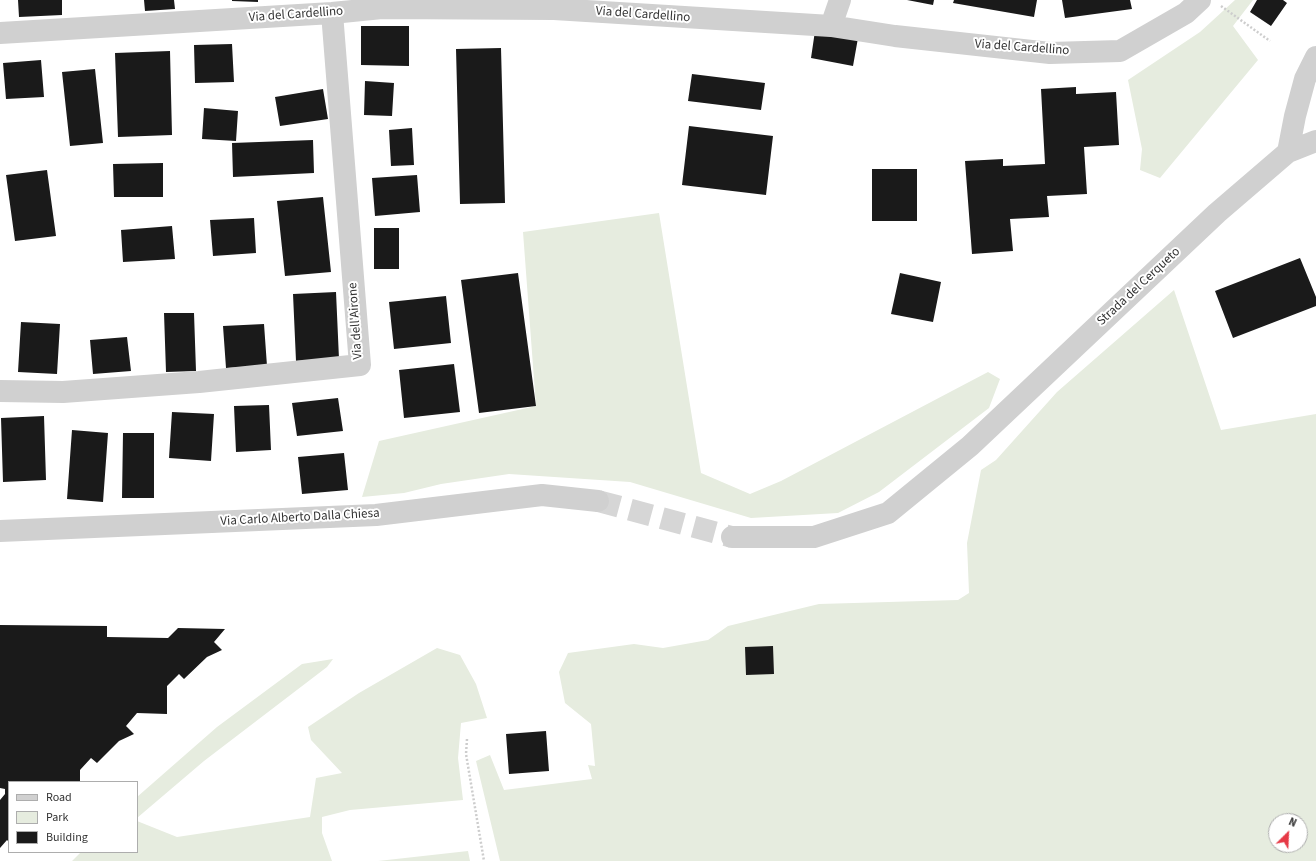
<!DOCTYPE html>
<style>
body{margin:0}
#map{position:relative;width:1316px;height:861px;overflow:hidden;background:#fff;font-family:"Source Sans 3",sans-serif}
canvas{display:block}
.legend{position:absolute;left:8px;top:781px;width:130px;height:72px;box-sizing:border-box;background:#fff;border:1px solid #adadad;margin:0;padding:5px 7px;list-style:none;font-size:12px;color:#333}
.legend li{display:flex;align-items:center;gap:8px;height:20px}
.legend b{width:20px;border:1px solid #adadad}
.north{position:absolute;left:1268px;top:813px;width:40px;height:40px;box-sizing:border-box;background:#fff;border:1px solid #adadad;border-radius:50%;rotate:24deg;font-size:11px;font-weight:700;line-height:16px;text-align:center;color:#333}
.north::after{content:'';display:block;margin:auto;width:14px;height:18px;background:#e63946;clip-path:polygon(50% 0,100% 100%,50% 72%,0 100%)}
</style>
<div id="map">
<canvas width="1316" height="861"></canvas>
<ul class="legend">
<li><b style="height:5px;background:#d0d0d0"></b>Road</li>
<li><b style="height:11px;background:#e6ecdf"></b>Park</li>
<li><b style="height:11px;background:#1a1a1a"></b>Building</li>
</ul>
<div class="north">N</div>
</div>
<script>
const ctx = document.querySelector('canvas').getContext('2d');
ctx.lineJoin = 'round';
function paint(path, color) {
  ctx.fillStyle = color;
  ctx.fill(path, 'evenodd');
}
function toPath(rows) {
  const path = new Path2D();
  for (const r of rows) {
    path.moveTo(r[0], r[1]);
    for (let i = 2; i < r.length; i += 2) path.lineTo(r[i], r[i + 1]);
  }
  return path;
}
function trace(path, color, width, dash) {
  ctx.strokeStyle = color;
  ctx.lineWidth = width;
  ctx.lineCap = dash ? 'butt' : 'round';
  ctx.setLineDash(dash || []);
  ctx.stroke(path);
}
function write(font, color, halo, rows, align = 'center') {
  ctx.font = font + ' "Source Sans 3",sans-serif';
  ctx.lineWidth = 4;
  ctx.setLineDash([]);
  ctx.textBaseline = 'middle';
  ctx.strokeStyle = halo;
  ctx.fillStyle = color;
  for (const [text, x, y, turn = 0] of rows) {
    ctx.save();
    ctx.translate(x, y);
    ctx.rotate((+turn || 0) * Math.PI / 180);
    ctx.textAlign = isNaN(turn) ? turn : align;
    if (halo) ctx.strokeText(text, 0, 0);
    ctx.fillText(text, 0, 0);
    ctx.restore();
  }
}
paint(toPath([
 [1235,0,1253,0,1233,26,1258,60,1160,178,1140,170,1142,149,1128,80,1200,32],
 [659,213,701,473,750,494,781,481,988,372,1000,379,989,408,879,492,838,513,751,518,630,482,509,474,441,484,404,493,362,497,379,441,536,406,523,232],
 [1174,290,1221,430,1316,414,1316,861,500,861,476,761,490,755,504,790,592,779,588,765,595,766,591,724,565,703,559,672,568,653,634,644,663,648,708,640,728,626,819,604,958,600,969,593,967,543,981,470,996,460,1057,392],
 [1276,821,1300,821,1300,845,1276,845],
 [437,648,460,655,476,684,487,718,461,723,458,758,463,800,350,810,322,817,322,833,332,861,72,861,81,852,137,852,137,821,177,837,310,817,316,778,342,773,311,740,308,727,359,693],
 [333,659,327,667,204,761,137,818,137,797,217,727,302,664],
 [468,851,470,861,378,861]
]), '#e6ecdf');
paint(toPath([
 [18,0,62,0,62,15,19,17],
 [144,0,174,0,175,9,145,11],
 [232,0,258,0,258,2,232,1],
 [907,0,934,0,933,5],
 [954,0,1037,0,1034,17,953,3],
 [1062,0,1130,0,1132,9,1065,18],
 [1257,0,1283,0,1287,3,1271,26,1250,12],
 [361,26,409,26,409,66,361,65],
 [815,31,858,38,853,66,811,58],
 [232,44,234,82,195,83,194,45],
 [501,48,505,203,460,204,456,49],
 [170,51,172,135,118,137,115,53],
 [41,60,44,97,6,99,3,63],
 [95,69,103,143,70,146,62,72],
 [692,74,765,83,761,110,688,101],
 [365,81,394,83,392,116,364,115],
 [1076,87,1076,94,1116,92,1119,145,1084,147,1087,194,1047,196,1049,217,1010,219,1013,251,972,254,965,161,1003,159,1003,166,1045,164,1041,89],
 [323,89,328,119,280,126,275,97],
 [204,108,238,111,236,141,202,139],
 [689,126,773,136,766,195,682,185],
 [412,128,414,165,391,166,389,130],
 [313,140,314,173,233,177,232,143],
 [163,163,163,197,114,197,113,164],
 [872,169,917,169,917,221,872,221],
 [47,170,56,236,15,241,6,175],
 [417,175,420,212,375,216,372,178],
 [323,197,331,272,285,276,277,201],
 [254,218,256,253,213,256,210,220],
 [172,226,175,259,123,262,121,230],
 [374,228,399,228,399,269,374,269],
 [1300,258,1316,297,1316,306,1233,338,1215,291],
 [518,273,536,406,479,413,461,280],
 [900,273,941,282,933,322,891,314],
 [336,292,339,359,296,361,293,294],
 [446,296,451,343,394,349,389,302],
 [164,313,194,313,196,371,166,372],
 [21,322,60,324,57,374,18,372],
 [264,324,267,366,226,368,223,326],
 [127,337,131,371,93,374,90,340],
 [454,364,460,412,404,418,399,370],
 [338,398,343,431,297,436,292,403],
 [269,405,271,450,236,452,234,406],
 [172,412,214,414,211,461,169,458],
 [44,416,46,480,3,482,1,418],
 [72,430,108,433,103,502,67,499],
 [123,433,154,433,154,498,122,498],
 [344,453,348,490,302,494,298,457],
 [0,625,107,626,107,637,168,638,178,628,225,629,214,642,222,650,207,657,184,679,179,674,167,686,167,714,137,713,126,726,134,734,119,741,97,763,91,758,80,770,80,782,9,782,9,842,7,840,0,848,0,800,5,794,5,789,0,788],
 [773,646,774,674,746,675,745,647],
 [546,731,549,771,509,774,506,734]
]), '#1a1a1a');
trace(toPath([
 [598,501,732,537]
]), '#d6d6d6', 22, [22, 11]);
trace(toPath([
 [1221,6,1270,41],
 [467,739,466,754,484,861]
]), '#cdcdcd', 2.5, [2, 2]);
trace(toPath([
 [831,26,840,0],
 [0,33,332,13,382,8,554,9,831,26,895,36,1050,53,1120,51,1186,13,1200,0],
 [1288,152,1295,116,1305,79,1316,57],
 [0,391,63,392,199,382,360,365,332,13],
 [0,531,376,515,542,495,598,501],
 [732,537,814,537,888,513,970,446,1217,213,1288,152,1316,141]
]), '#d0d0d0', 22);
write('13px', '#333', '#fff', [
 ["Via del Cardellino",296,15,-4],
 ["Via del Cardellino",643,15,4],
 ["Via del Cardellino",1022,48,4],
 ["Strada del Cerqueto",1139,287,-43],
 ["Via dell'Airone",356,321,-94],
 ["Via Carlo Alberto Dalla Chiesa",300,518,-3]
]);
</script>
